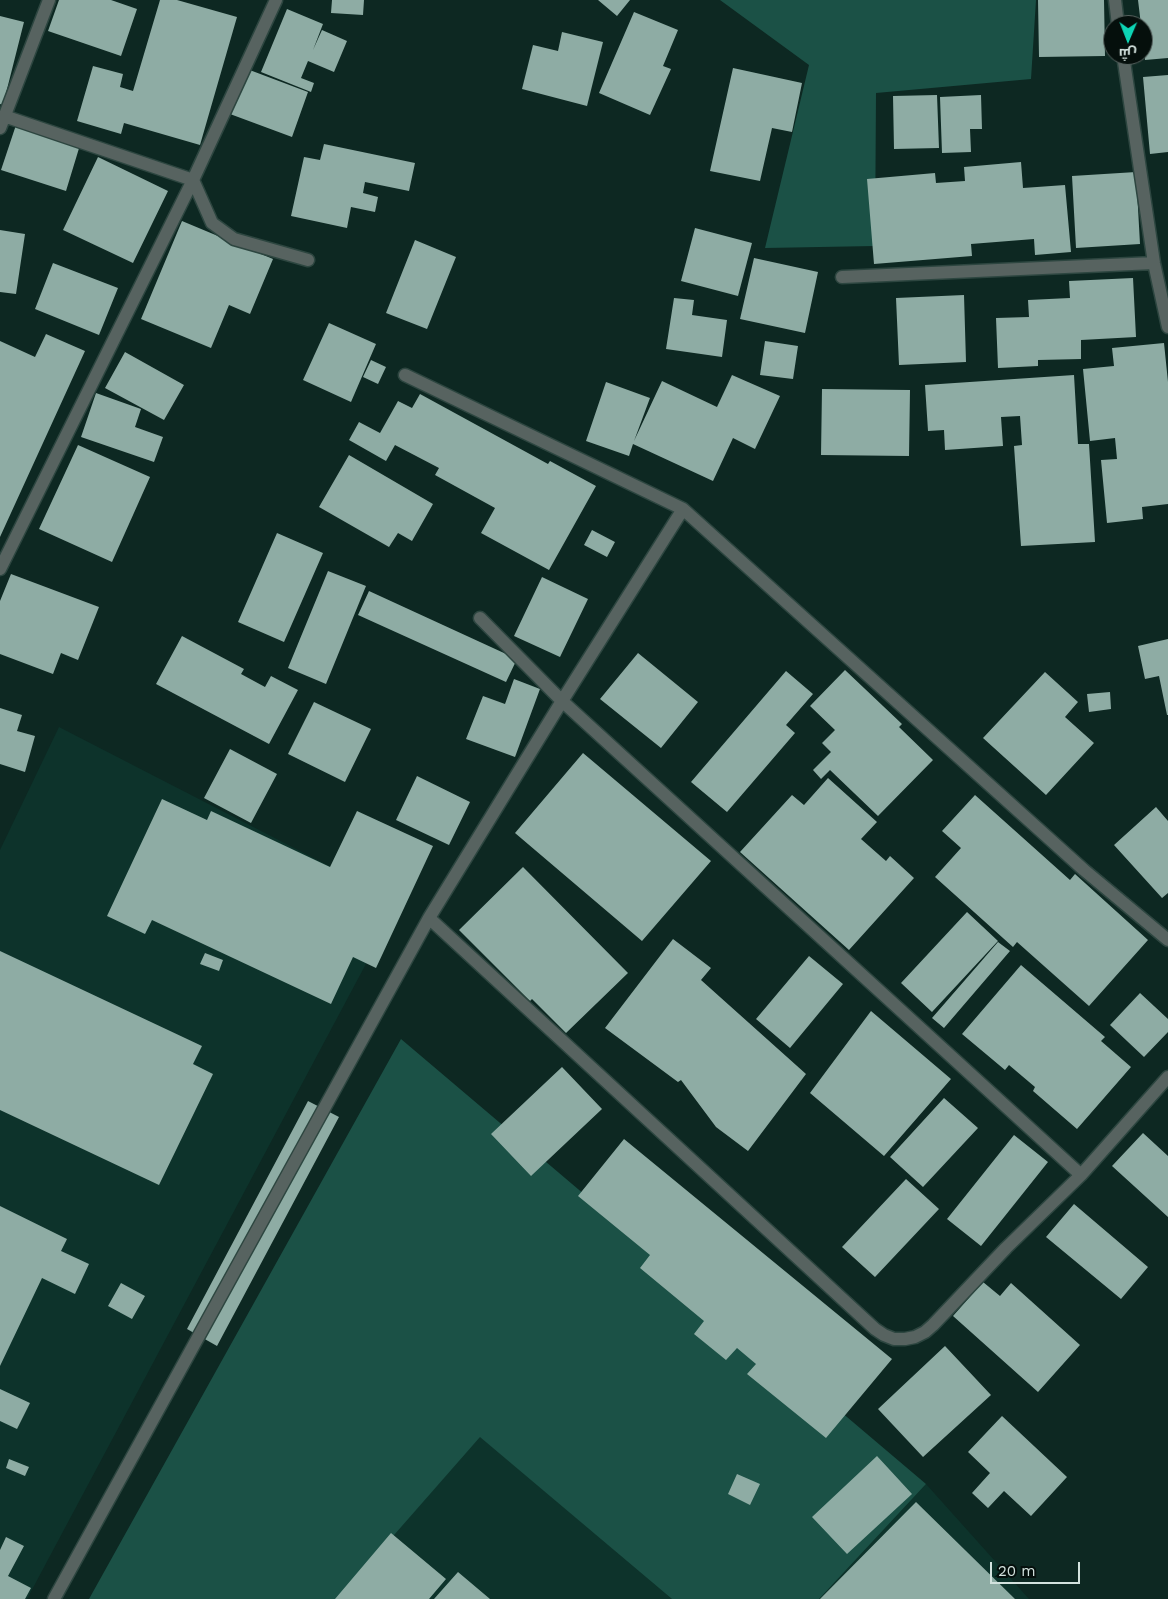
<!DOCTYPE html>
<meta charset="utf-8">
<style>
body{margin:0}
#map{position:relative;width:1168px;height:1599px;overflow:hidden;background:#0d2822;font-family:"Work Sans",Cairo,sans-serif}
canvas{display:block}
.north{position:absolute;left:1103px;top:15px;width:50px;height:50px;box-sizing:border-box;background:#050f0c;border:1px solid #576360;border-radius:50%;rotate:181deg;font-size:14px;font-weight:700;line-height:20px;text-align:center;color:#d3e2de}
.north::after{content:'';display:block;margin:auto;width:18px;height:22px;background:#0dd5b5;clip-path:polygon(50% 0,100% 100%,50% 72%,0 100%)}
.scale{position:absolute;left:990px;top:1562px;width:90px;height:22px;box-sizing:border-box;border:2px solid #d3e2de;border-top:0;padding-left:6px;font-size:15px;line-height:18px;white-space:nowrap;color:#d3e2de;-webkit-text-stroke:4px #050f0c;paint-order:stroke}
</style>
<div id="map">
<canvas width="1168" height="1599"></canvas>
<div class="north">ش</div>
<div class="scale">20 m</div>
</div>
<script>
const ctx = document.querySelector('canvas').getContext('2d');
ctx.lineJoin = 'round';
function paint(path, color) {
  ctx.fillStyle = color;
  ctx.fill(path, 'evenodd');
}
function toPath(rows) {
  const path = new Path2D();
  for (const r of rows) {
    path.moveTo(r[0], r[1]);
    for (let i = 2; i < r.length; i += 2) path.lineTo(r[i], r[i + 1]);
  }
  return path;
}
function trace(path, color, width, dash) {
  ctx.strokeStyle = color;
  ctx.lineWidth = width;
  ctx.lineCap = dash ? 'butt' : 'round';
  ctx.setLineDash(dash || []);
  ctx.stroke(path);
}
paint(toPath([
 [59,727,399,902,27,1599,0,1599,0,850],
 [480,1436,672,1599,338,1599],
 [926,1484,1029,1599,819,1599]
]), '#0d332b');
paint(toPath([
 [720,0,1036,0,1031,79,876,93,875,246,765,248,809,65],
 [401,1039,926,1484,819,1599,672,1599,480,1437,338,1599,89,1599]
]), '#1b5146');
paint(toPath([
 [59,0,111,0,137,9,121,56,48,31],
 [160,0,177,0,237,17,200,145,124,123,121,134,77,121,93,66,123,74,120,87,133,91],
 [332,0,364,0,363,15,331,13],
 [598,0,630,0,617,16],
 [1038,0,1104,0,1105,56,1039,57],
 [1138,0,1168,0,1168,58,1145,60,1143,25,1141,25],
 [287,9,323,24,313,50,322,30,347,41,334,72,308,61,301,78,314,83,311,92,261,72],
 [634,12,678,30,663,66,671,69,650,115,599,93],
 [0,16,24,22,3,105,0,104],
 [562,32,603,42,587,106,522,89,533,45,558,51],
 [733,68,802,83,792,132,772,128,760,181,710,171],
 [247,69,308,92,292,137,230,114],
 [1168,75,1168,152,1150,154,1143,77],
 [937,95,939,148,894,149,893,96],
 [981,95,982,129,970,129,971,152,942,153,940,97],
 [16,125,80,145,66,191,1,170],
 [324,144,415,163,409,191,365,182,363,193,378,197,375,212,351,207,347,228,291,216,304,157,320,160],
 [98,157,168,191,133,263,63,230],
 [1021,162,1023,188,1065,185,1071,252,1035,255,1034,239,971,244,972,256,874,264,867,179,935,173,936,183,965,181,964,167],
 [1136,172,1140,244,1076,248,1072,176],
 [182,221,273,259,250,314,229,305,211,348,141,319],
 [695,228,752,243,738,296,681,281],
 [0,230,25,234,16,294,0,292],
 [415,240,456,257,427,329,386,313],
 [754,258,818,272,805,333,740,319],
 [53,263,118,288,99,335,35,309],
 [1133,278,1136,337,1081,340,1081,359,1038,360,1038,366,998,368,996,318,1029,317,1028,300,1070,298,1069,281],
 [964,295,966,362,899,365,896,298],
 [674,298,694,300,692,315,727,320,722,357,666,349],
 [329,323,376,344,351,402,303,380],
 [46,334,85,351,0,537,0,341,35,357],
 [765,341,798,346,793,379,760,375],
 [1164,343,1168,382,1168,504,1142,507,1143,519,1107,523,1101,460,1117,459,1115,438,1090,441,1083,369,1114,366,1112,348],
 [125,352,184,385,164,420,105,388],
 [371,360,386,367,378,384,363,377],
 [732,375,780,396,755,449,733,438,713,481,633,444,629,456,586,441,606,382,650,398,634,441,662,381,717,407],
 [1074,375,1078,444,1089,444,1095,542,1021,546,1014,446,1022,445,1020,416,1001,417,1003,446,945,450,944,430,928,431,925,385],
 [822,389,910,390,909,456,821,455],
 [96,393,141,409,135,427,163,437,154,462,81,437],
 [420,394,548,464,550,461,596,486,549,570,481,533,495,508,435,475,439,468,395,445,386,461,349,440,359,422,380,433,398,401,412,408],
 [78,445,150,477,112,562,39,529],
 [349,455,433,504,412,541,398,533,389,547,319,507],
 [592,530,615,542,607,557,584,545],
 [277,533,323,553,284,642,238,622],
 [328,571,366,586,326,684,288,668],
 [11,574,99,607,78,660,61,653,53,674,0,654,0,601],
 [542,577,588,599,560,657,514,636],
 [369,591,517,659,506,682,358,615],
 [182,636,244,669,241,674,265,687,271,676,298,690,269,744,156,684],
 [1168,639,1168,715,1167,715,1159,676,1145,679,1138,646],
 [638,653,698,702,661,748,600,699],
 [845,670,902,724,899,727,933,760,878,816,830,770,821,779,813,770,831,752,822,743,835,730,810,706],
 [786,671,813,694,786,725,795,733,727,812,691,782],
 [1045,672,1078,702,1065,717,1094,743,1046,795,983,738],
 [514,679,540,689,515,757,466,739,483,696,505,704],
 [1110,692,1111,709,1089,712,1087,694],
 [314,702,371,729,345,782,288,754],
 [0,708,22,715,17,731,35,736,25,772,0,764],
 [230,749,277,774,251,823,204,798],
 [583,753,711,861,642,941,515,833],
 [417,776,470,802,449,845,396,820],
 [828,778,877,822,861,839,886,861,890,856,914,878,849,950,740,852,792,795,804,805],
 [975,795,1070,880,1075,874,1148,940,1089,1006,1017,942,1013,947,935,877,961,848,942,831],
 [162,799,207,820,211,811,330,867,357,811,433,846,376,968,353,957,331,1004,152,920,145,934,107,916],
 [1156,807,1168,821,1168,893,1162,898,1114,845],
 [523,867,628,973,566,1033,532,999,530,1001,459,930],
 [967,912,998,941,932,1012,901,983],
 [673,939,711,968,701,980,806,1074,748,1151,716,1127,681,1080,678,1082,605,1028],
 [998,942,1010,951,944,1028,932,1018],
 [0,951,202,1046,193,1064,213,1074,159,1185,0,1110],
 [205,953,223,960,219,971,200,964],
 [809,956,843,984,790,1048,756,1019],
 [1021,965,1105,1037,1101,1041,1131,1067,1077,1129,1033,1091,1035,1087,1009,1065,1005,1070,962,1034],
 [1140,993,1168,1019,1168,1032,1144,1057,1110,1025],
 [871,1011,951,1079,884,1156,810,1093],
 [562,1067,602,1109,531,1176,491,1134],
 [944,1098,978,1128,923,1187,890,1157],
 [308,1101,339,1117,217,1346,187,1329],
 [1143,1133,1168,1156,1168,1217,1112,1166],
 [1014,1135,1048,1162,981,1246,947,1219],
 [624,1139,892,1359,826,1438,747,1374,756,1364,737,1348,726,1360,694,1334,704,1321,640,1268,650,1255,578,1196],
 [906,1179,939,1209,875,1277,842,1247],
 [1074,1204,1148,1267,1121,1299,1046,1237],
 [0,1206,67,1239,61,1251,89,1264,75,1294,42,1278,0,1366],
 [983,1282,1000,1296,1011,1283,1080,1345,1038,1392,953,1316],
 [121,1283,145,1296,132,1319,108,1306],
 [945,1346,991,1395,923,1457,878,1409],
 [0,1389,30,1403,17,1429,0,1421],
 [1002,1416,1067,1477,1031,1516,1004,1491,988,1508,972,1493,990,1473,968,1452],
 [877,1456,912,1494,847,1554,812,1517],
 [9,1459,29,1467,25,1476,6,1468],
 [737,1474,760,1484,750,1505,728,1494],
 [916,1502,1015,1599,820,1599],
 [391,1533,446,1579,429,1599,335,1599],
 [6,1537,24,1546,8,1576,31,1588,25,1599,0,1599,0,1550],
 [458,1572,490,1599,434,1599]
]), '#8eaca4');
const minor = toPath([
 [1115,0,1118,25],
 [1123,55,1154,263,1168,327],
 [4,116,193,180,212,223,234,239,308,260],
 [0,128,49,0],
 [842,277,1154,263],
 [405,375,683,509,1084,870,1168,940],
 [0,569,193,180,276,0],
 [480,618,562,701,1081,1175],
 [429,918,875,1329,884,1335,894,1339,905,1339,915,1337,925,1332,933,1325,1006,1248,1081,1175,1168,1077],
 [54,1599,429,918,562,701,683,509]
]);
trace(minor, '#2d4640', 15);
trace(minor, '#576360', 12);
</script>
